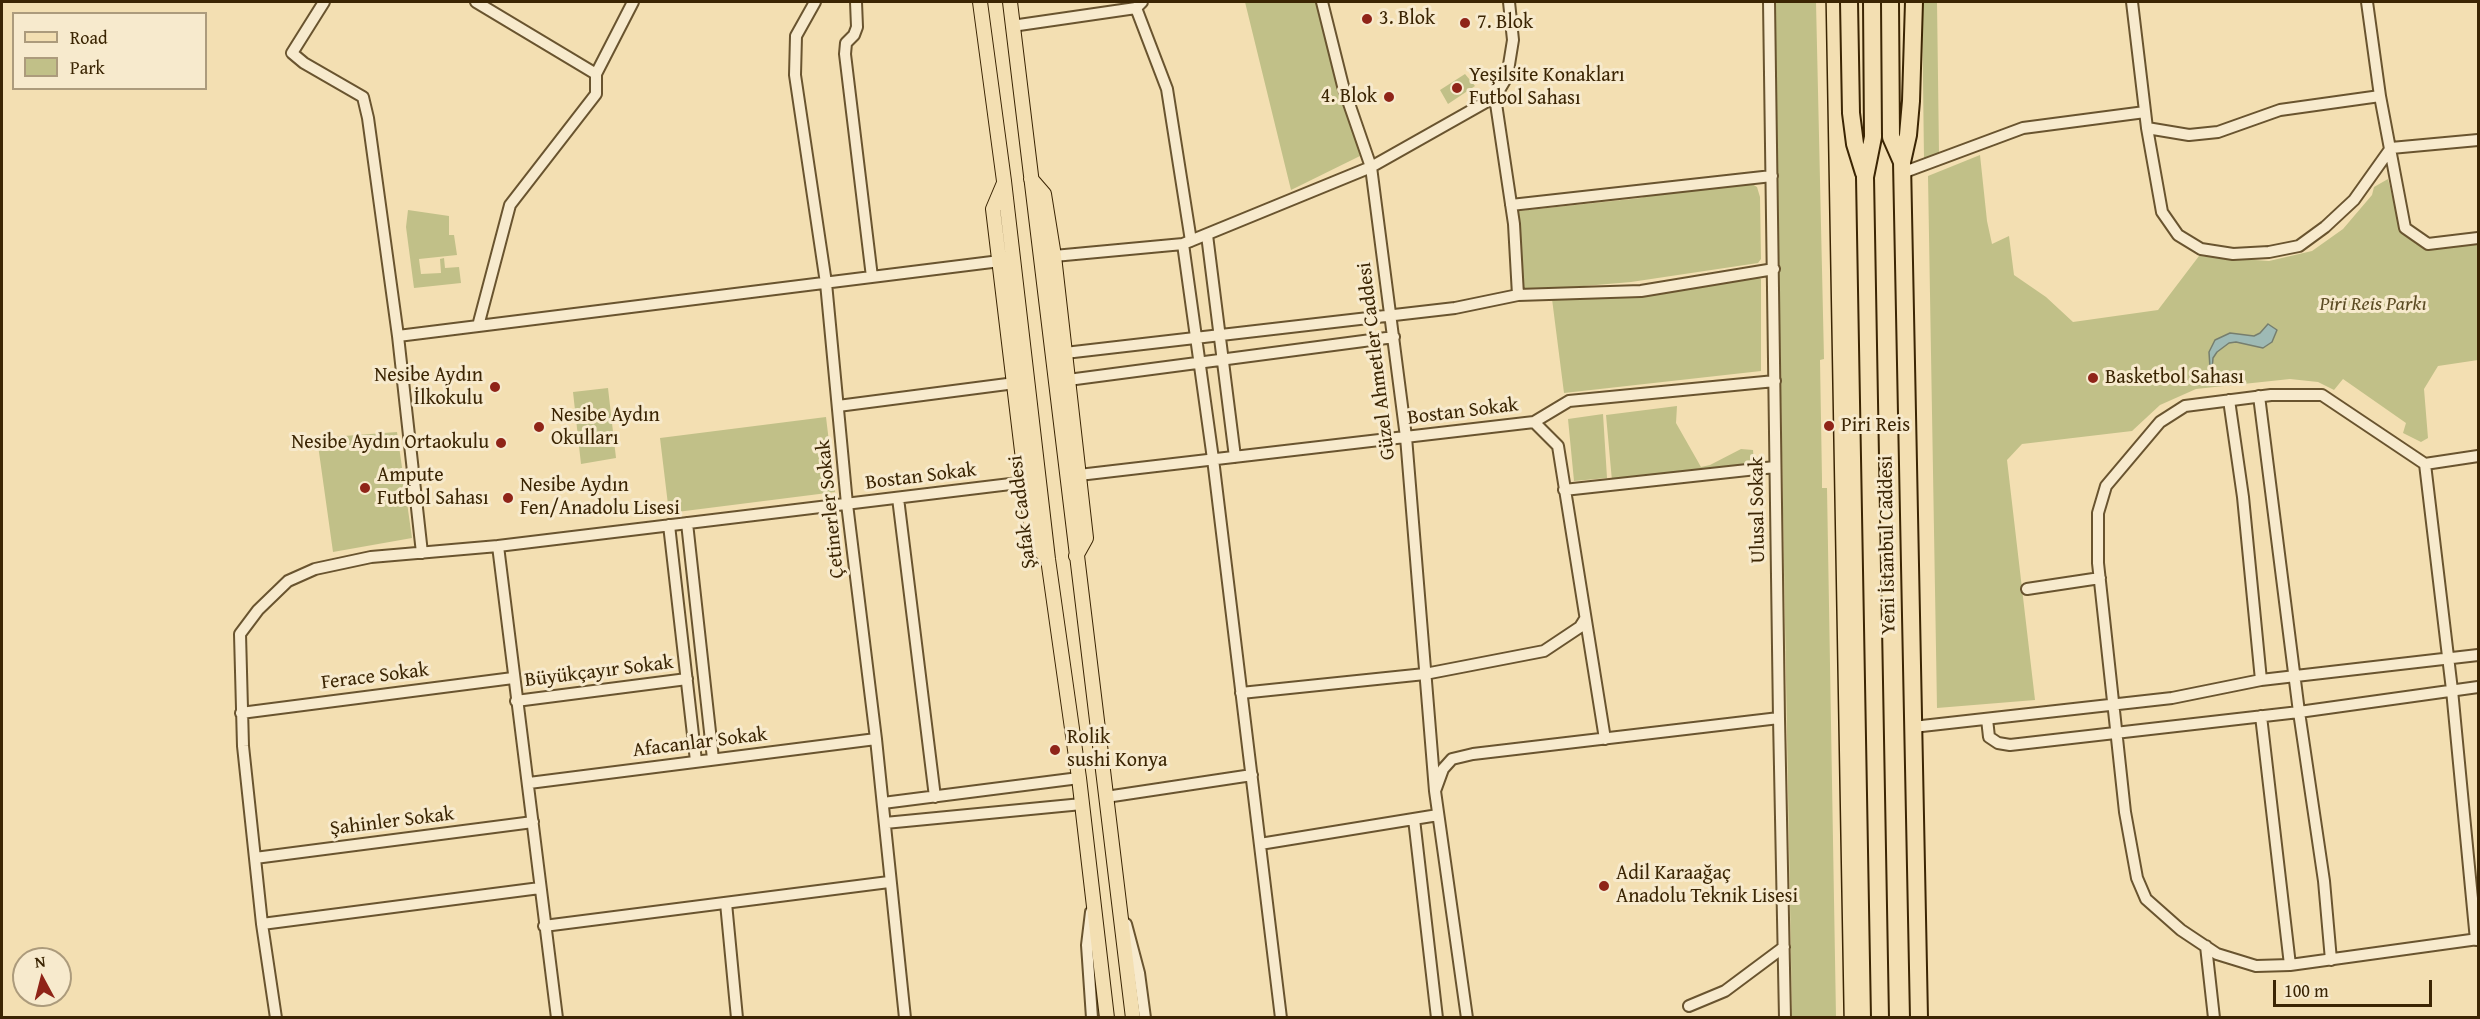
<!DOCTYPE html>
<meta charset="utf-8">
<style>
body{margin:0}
#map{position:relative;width:2480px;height:1019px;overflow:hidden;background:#f3dfb2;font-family:"Gentium Book Plus",serif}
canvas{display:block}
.frame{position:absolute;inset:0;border:3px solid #3b2503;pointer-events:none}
.legend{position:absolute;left:12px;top:12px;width:195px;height:78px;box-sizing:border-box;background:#f7eacd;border:2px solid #ac9b7c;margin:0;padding:8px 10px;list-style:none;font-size:18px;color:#3b2503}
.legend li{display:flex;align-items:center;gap:12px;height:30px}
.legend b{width:30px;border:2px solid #ac9b7c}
.north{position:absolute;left:12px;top:947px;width:60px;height:60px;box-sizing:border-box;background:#f7eacd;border:2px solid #ac9b7c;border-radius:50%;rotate:353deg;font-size:16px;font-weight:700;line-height:24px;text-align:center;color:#3b2503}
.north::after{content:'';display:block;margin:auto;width:21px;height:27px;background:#8f2418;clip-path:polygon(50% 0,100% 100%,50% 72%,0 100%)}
.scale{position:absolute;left:2273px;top:980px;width:159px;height:27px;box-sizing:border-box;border:3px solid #3b2503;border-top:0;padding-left:8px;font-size:18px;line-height:21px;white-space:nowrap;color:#3b2503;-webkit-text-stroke:4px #f7eacd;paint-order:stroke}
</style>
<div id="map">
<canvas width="2480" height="1019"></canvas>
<div class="frame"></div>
<ul class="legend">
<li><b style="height:8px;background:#f3dfb2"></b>Road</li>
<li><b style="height:16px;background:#c1c088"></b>Park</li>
</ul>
<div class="north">N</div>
<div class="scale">100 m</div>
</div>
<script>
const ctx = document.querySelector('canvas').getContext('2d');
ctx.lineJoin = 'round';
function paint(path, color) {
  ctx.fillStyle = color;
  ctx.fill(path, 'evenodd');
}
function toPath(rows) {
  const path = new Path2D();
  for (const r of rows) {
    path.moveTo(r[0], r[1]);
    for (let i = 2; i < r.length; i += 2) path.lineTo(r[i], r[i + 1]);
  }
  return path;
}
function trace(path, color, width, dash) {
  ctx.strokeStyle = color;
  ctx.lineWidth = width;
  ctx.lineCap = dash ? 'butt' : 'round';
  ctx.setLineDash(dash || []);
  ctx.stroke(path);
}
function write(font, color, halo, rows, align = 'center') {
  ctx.font = font + ' "Gentium Book Plus",serif';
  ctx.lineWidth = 6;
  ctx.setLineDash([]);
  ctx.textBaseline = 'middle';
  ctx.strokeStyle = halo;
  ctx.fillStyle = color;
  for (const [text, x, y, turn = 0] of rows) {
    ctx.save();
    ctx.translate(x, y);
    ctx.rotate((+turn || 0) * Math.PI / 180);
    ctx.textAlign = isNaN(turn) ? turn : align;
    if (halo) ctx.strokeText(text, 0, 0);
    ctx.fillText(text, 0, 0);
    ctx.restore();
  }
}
paint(toPath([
 [1245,2,1321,2,1360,156,1291,190],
 [1774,2,1816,2,1824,359,1820,360,1822,479,1822,488,1827,488,1836,1017,1792,1017],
 [1922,2,1937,2,1939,153,1924,159],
 [1465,74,1475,86,1448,104,1440,90],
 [1980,155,1987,221,1992,244,2009,236,2014,275,2046,297,2073,322,2158,310,2199,256,2269,261,2312,251,2343,229,2372,195,2374,187,2388,179,2399,224,2427,245,2478,238,2478,360,2438,366,2424,389,2428,438,2421,442,2403,433,2406,423,2343,379,2334,390,2318,382,2290,379,2196,389,2160,405,2132,431,2022,444,2007,460,2035,700,1937,708,1928,176],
 [1752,184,1757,187,1760,197,1761,259,1758,263,1631,282,1561,288,1523,288,1516,214,1519,211,1641,198,1658,192],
 [408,210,449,216,449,235,454,235,457,255,419,259,421,274,441,273,440,259,444,258,445,268,459,267,461,283,414,288,406,227],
 [1752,274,1761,279,1761,371,1564,393,1552,299],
 [608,388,616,458,581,464,573,392],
 [1677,406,1676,423,1701,467,1710,465,1741,449,1753,450,1754,467,1612,481,1606,415],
 [1603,414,1607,478,1574,481,1568,419],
 [826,417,835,492,669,513,660,438],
 [397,432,412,538,333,552,317,438]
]), '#c1c088');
const water = toPath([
 [2268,324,2277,330,2272,342,2263,348,2236,342,2229,343,2217,352,2213,358,2212,370,2210,368,2209,352,2215,340,2230,333,2254,336,2260,333,2268,324]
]);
paint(water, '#9ebab5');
trace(water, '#767e6e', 1.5);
const minor = toPath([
 [324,2,292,53,304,63,363,97,368,118,398,336,422,553],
 [476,2,596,74,596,94,510,205,478,326],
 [815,2,796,36,795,75,826,283,847,504,876,739,905,1018],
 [856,2,857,27,854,35,846,43,845,54,872,277],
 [1769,2,1779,718,1785,1018],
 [2132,2,2147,128,2162,212,2178,235,2201,249,2233,254,2269,252,2299,246,2325,227,2354,200,2391,148,2478,140],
 [1136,8,1167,89,1191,241],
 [1012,26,1136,8,1142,2],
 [596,74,633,2],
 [2380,96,2405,228,2428,244,2478,238],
 [1495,97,1514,224,1518,295],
 [2147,128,2189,135,2218,132,2280,110,2380,96,2367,2],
 [1902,173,2023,128,2145,112],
 [1511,205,1772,176],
 [1207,235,1235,457],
 [1183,244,1213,459,1281,1018],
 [1054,256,1183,244,1371,167,1343,86,1322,2],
 [398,336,1000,261],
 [1065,353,1455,308,1518,295,1641,291,1774,269],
 [1068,380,1394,337],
 [2259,396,2299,712,2324,881,2331,960],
 [2229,400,2243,497,2261,680],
 [838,406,1015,383],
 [1534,422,1558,446,1605,739],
 [2478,456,2425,464,2322,395,2271,395,2185,406,2160,422,2106,486,2098,513,2098,563,2125,812,2137,878,2146,899,2181,930,2217,954,2256,966,2290,965,2478,939],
 [2425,464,2452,690,2476,940],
 [1079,475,1534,422,1569,401,1775,381],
 [1564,490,1775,467],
 [898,498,935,797],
 [687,523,713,759],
 [669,525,696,761],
 [498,546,557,1018],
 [2027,589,2100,578],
 [1241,693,1425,674,1544,651,1580,627,1585,619],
 [516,701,687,679],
 [241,713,513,678],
 [2261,716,2290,965],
 [1987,719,1989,737,1998,743,2010,745,2299,712,2478,687],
 [1913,727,2172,698,2261,680,2478,655],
 [529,783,876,739],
 [1435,791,1406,437,1371,167,1495,97,1507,77,1513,40,1509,2],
 [1106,797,1252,775],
 [883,803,1079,778],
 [1414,819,1437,1018],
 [885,823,1082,804],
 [1260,844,1438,815],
 [255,858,533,822],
 [726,903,737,1018],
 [1091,912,1087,945,1092,1018],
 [262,924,540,888],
 [1126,924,1139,973,1145,1018],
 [544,926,889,882],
 [2206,946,2214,1018],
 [1689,1006,1725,991,1784,947],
 [276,1018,262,924,243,746,240,634,258,610,288,581,315,569,371,557,498,546,1027,482],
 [1467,1018,1435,791,1443,769,1452,759,1473,754,1779,718]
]);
const major = toPath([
 [980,2,1004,181,1048,559,1079,778,1107,1018],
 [1010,2,1133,1018],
 [1031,179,1044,194,1054,256,1086,538,1076,556],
 [1004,183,993,209,1033,543,1048,559]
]);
const highway = toPath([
 [1849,2,1851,113,1855,144,1864,173],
 [1872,2,1873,137,1865,177,1880,1018],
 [1890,2,1891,137,1902,162,1919,1018],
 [1902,162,1908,135,1911,101,1914,2]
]);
trace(minor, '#69542f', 14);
trace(major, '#3b2503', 16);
trace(highway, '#3b2503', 20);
trace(minor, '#f7eacd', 10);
trace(major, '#f3dfb2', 14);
trace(highway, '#f3dfb2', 16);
trace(toPath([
 [1826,2,1844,1018]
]), '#3b2503', 1.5);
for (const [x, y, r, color] of [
 [1367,19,6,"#8f2418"],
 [1465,23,6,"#8f2418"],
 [1457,88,6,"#8f2418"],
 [1389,97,6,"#8f2418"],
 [2093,378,6,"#8f2418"],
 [495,387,6,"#8f2418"],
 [1829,426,6,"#8f2418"],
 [539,427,6,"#8f2418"],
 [501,443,6,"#8f2418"],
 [365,488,6,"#8f2418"],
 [508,498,6,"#8f2418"],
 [1055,750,6,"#8f2418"],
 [1604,886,6,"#8f2418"]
]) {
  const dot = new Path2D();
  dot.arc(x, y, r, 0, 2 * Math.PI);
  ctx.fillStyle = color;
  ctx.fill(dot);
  trace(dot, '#f7eacd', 2);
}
write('20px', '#3b2503', '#f7eacd', [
 ["3. Blok",1379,19],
 ["7. Blok",1477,23],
 ["Yeşilsite Konakları",1469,76],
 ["Futbol Sahası",1469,99],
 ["4. Blok",1377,97,"right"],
 ["Nesibe Aydın",483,376,"right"],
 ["İlkokulu",483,399,"right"],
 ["Basketbol Sahası",2105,378],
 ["Nesibe Aydın",551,416],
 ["Okulları",551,439],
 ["Piri Reis",1841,426],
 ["Nesibe Aydın Ortaokulu",489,443,"right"],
 ["Ampute",377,476],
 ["Futbol Sahası",377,499],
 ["Nesibe Aydın",520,486],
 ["Fen/Anadolu Lisesi",520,509],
 ["Rolik",1067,738],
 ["sushi Konya",1067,761],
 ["Adil Karaağaç",1616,874],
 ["Anadolu Teknik Lisesi",1616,897]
], 'left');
write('italic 20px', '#5c4c24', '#f7eacd', [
 ["Piri Reis Parkı",2373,305]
]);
write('20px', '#3b2503', '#f7eacd', [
 ["Güzel Ahmetler Caddesi",1377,361,-97],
 ["Bostan Sokak",1463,412,-7],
 ["Bostan Sokak",921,477,-7],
 ["Çetinerler Sokak",831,509,-96],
 ["Ulusal Sokak",1758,510,-91],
 ["Şafak Caddesi",1023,512,-97],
 ["Yeni İstanbul Caddesi",1888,545,-91],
 ["Büyükçayır Sokak",599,672,-7],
 ["Ferace Sokak",375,677,-7],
 ["Afacanlar Sokak",700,743,-7],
 ["Şahinler Sokak",392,822,-7]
]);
</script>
